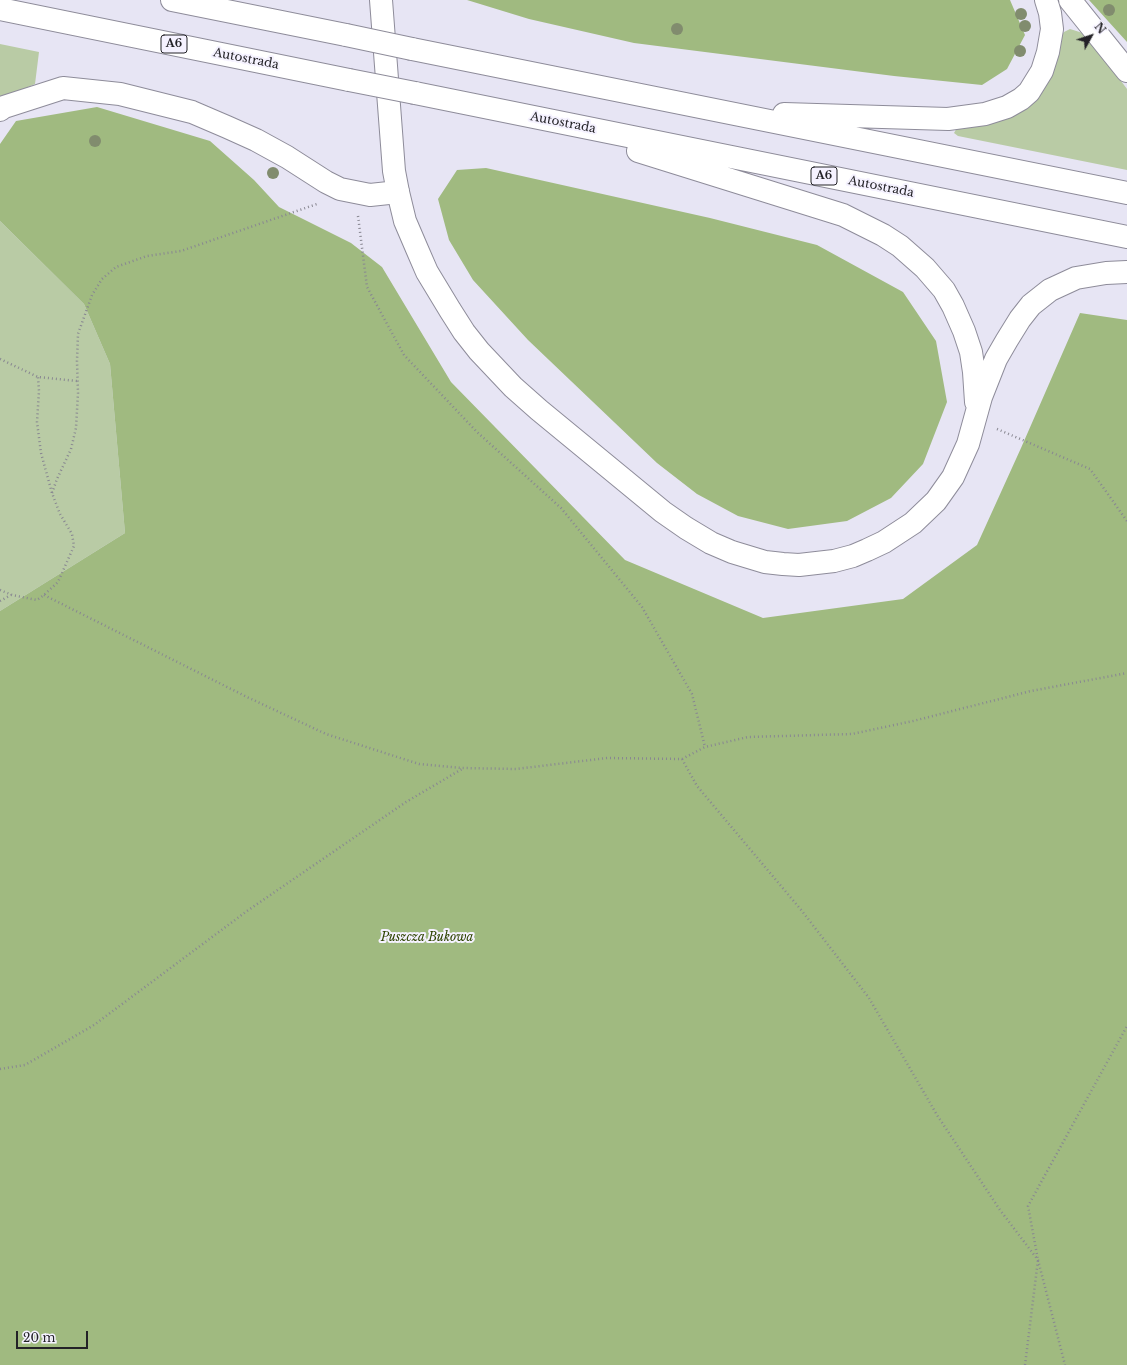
<!DOCTYPE html>
<style>
body{margin:0}
#map{position:relative;width:1127px;height:1365px;overflow:hidden;background:#e7e5f4;font-family:"Libre Baskerville",serif}
canvas{display:block}
.north{position:absolute;left:1071px;top:16px;width:40px;height:40px;-webkit-text-stroke:3px #f5f2ff;paint-order:stroke;rotate:50deg;font-size:11px;font-weight:700;line-height:16px;text-align:center;color:#232227}
.north::after{content:'';display:block;margin:auto;width:14px;height:18px;background:#232227;clip-path:polygon(50% 0,100% 100%,50% 72%,0 100%)}
.scale{position:absolute;left:16px;top:1331px;width:72px;height:18px;box-sizing:border-box;border:2px solid #232227;border-top:0;padding-left:5px;font-size:12px;line-height:14px;white-space:nowrap;color:#232227;-webkit-text-stroke:3px #f5f2ff;paint-order:stroke}
</style>
<div id="map">
<canvas width="1127" height="1365"></canvas>
<div class="north">N</div>
<div class="scale">20 m</div>
</div>
<script>
const ctx = document.querySelector('canvas').getContext('2d');
ctx.lineJoin = 'round';
function paint(path, color) {
  ctx.fillStyle = color;
  ctx.fill(path, 'evenodd');
}
function toPath(rows) {
  const path = new Path2D();
  for (const r of rows) {
    path.moveTo(r[0], r[1]);
    for (let i = 2; i < r.length; i += 2) path.lineTo(r[i], r[i + 1]);
  }
  return path;
}
function trace(path, color, width, dash) {
  ctx.strokeStyle = color;
  ctx.lineWidth = width;
  ctx.lineCap = dash ? 'butt' : 'round';
  ctx.setLineDash(dash || []);
  ctx.stroke(path);
}
function write(font, color, halo, rows, align = 'center') {
  ctx.font = font + ' "Libre Baskerville",serif';
  ctx.lineWidth = 4;
  ctx.setLineDash([]);
  ctx.textBaseline = 'middle';
  ctx.strokeStyle = halo;
  ctx.fillStyle = color;
  for (const [text, x, y, turn = 0] of rows) {
    ctx.save();
    ctx.translate(x, y);
    ctx.rotate((+turn || 0) * Math.PI / 180);
    ctx.textAlign = isNaN(turn) ? turn : align;
    if (halo) ctx.strokeText(text, 0, 0);
    ctx.fillText(text, 0, 0);
    ctx.restore();
  }
}
paint(toPath([
 [1070,29,1086,34,1127,89,1127,170,958,136,954,133,958,126,1004,118,1064,32],
 [0,44,39,52,35,84,0,99],
 [0,221,84,304,110,364,125,533,0,611]
]), '#b9cba5');
paint(toPath([
 [467,0,1010,0,1025,35,1007,69,982,85,894,76,634,43,529,19],
 [1089,0,1127,0,1127,42],
 [97,107,210,141,254,180,279,207,351,243,382,267,451,382,625,560,763,618,903,599,977,545,1021,448,1080,313,1127,320,1127,1365,0,1365,0,611,125,533,110,364,84,304,0,221,0,144,16,121],
 [486,168,710,218,817,245,903,292,936,341,947,402,923,464,891,498,847,521,788,529,738,516,697,494,657,463,528,340,473,280,449,240,438,199,457,170]
]), '#a0ba80');
const minor = toPath([
 [0,110,4,107,63,88,120,94,192,112,227,127,256,140,287,157,326,182,340,189,370,195,398,192]
]);
const highway = toPath([
 [172,0,346,35],
 [381,0,394,171,398,192,405,221,417,249,427,272,450,310,464,332,479,351,513,387,539,410,663,512,686,528,711,543,732,552,765,562,783,564,799,565,834,561,853,556,867,550,884,542,913,523,936,501,953,477,968,444,981,397,996,359,1007,340,1020,319,1031,305,1050,290,1076,278,1106,273,1127,272],
 [1070,0,1127,71],
 [0,9,349,80],
 [412,49,1127,193],
 [415,93,1127,237],
 [784,114,948,119,985,114,1007,107,1021,99,1029,92,1042,71,1048,52,1052,29,1050,13,1046,0],
 [638,151,843,215,883,235,900,246,925,268,944,290,953,306,964,331,971,352,974,372,976,402]
]);
trace(minor, '#8e8c9a', 24);
trace(highway, '#8e8c9a', 24);
trace(toPath([
 [358,216,367,287,404,355,477,432,561,508,642,607,692,694,705,747],
 [0,359,38,377,77,381],
 [997,429,1090,469,1127,521],
 [52,493,57,479,71,449,76,428,78,393,77,361,78,334,92,295,102,279,116,267,147,256,181,251,317,204],
 [0,590,12,595,37,600,44,595,58,582,74,546,72,534,60,514,52,493,41,453,37,422,39,391,38,377],
 [44,595,247,697,326,734,419,764,462,768,516,769,607,758,682,759,705,747,748,737,852,734,913,721,1031,691,1127,673],
 [0,601,11,595],
 [682,759,697,786,802,911,869,998,937,1115,1000,1210,1038,1260,1065,1365],
 [0,1069,25,1065,94,1025,247,911,406,802,462,769],
 [1025,1365,1038,1260,1028,1206,1127,1026]
]), '#888791', 2.5, [1, 3]);
trace(minor, '#fff', 22);
trace(highway, '#fff', 22);
const highwayBridge = toPath([
 [346,35,412,49],
 [349,80,415,93]
]);
trace(highwayBridge, '#8e8c9a', 24, []);
trace(highwayBridge, '#fff', 22);
ctx.fillStyle = '#818c6e';
for (const [x, y] of [
 [1109,10],
 [1021,14],
 [1025,26],
 [677,29],
 [1020,51],
 [95,141],
 [273,173]
]) {
  ctx.beginPath();
  ctx.arc(x, y, 6, 0, 2 * Math.PI);
  ctx.fill();
}
for (const [x, y, w] of [
 [174,44,26],
 [824,176,26]
]) {
  const box = new Path2D();
  box.roundRect(x - w / 2, y - 9, w, 18, 3);
  ctx.fillStyle = '#f5f2ff';
  ctx.fill(box);
  trace(box, '#232227', 1);
}
write('bold 11px', '#232227', null, [
 ["A6",174,44],
 ["A6",824,176]
]);
write('12px', '#232227', '#f5f2ff', [
 ["Autostrada",246,59,11],
 ["Autostrada",563,123,11],
 ["Autostrada",881,187,11]
]);
write('italic 12px', '#2e4400', '#f5f2ff', [
 ["Puszcza Bukowa",427,938]
]);
</script>
